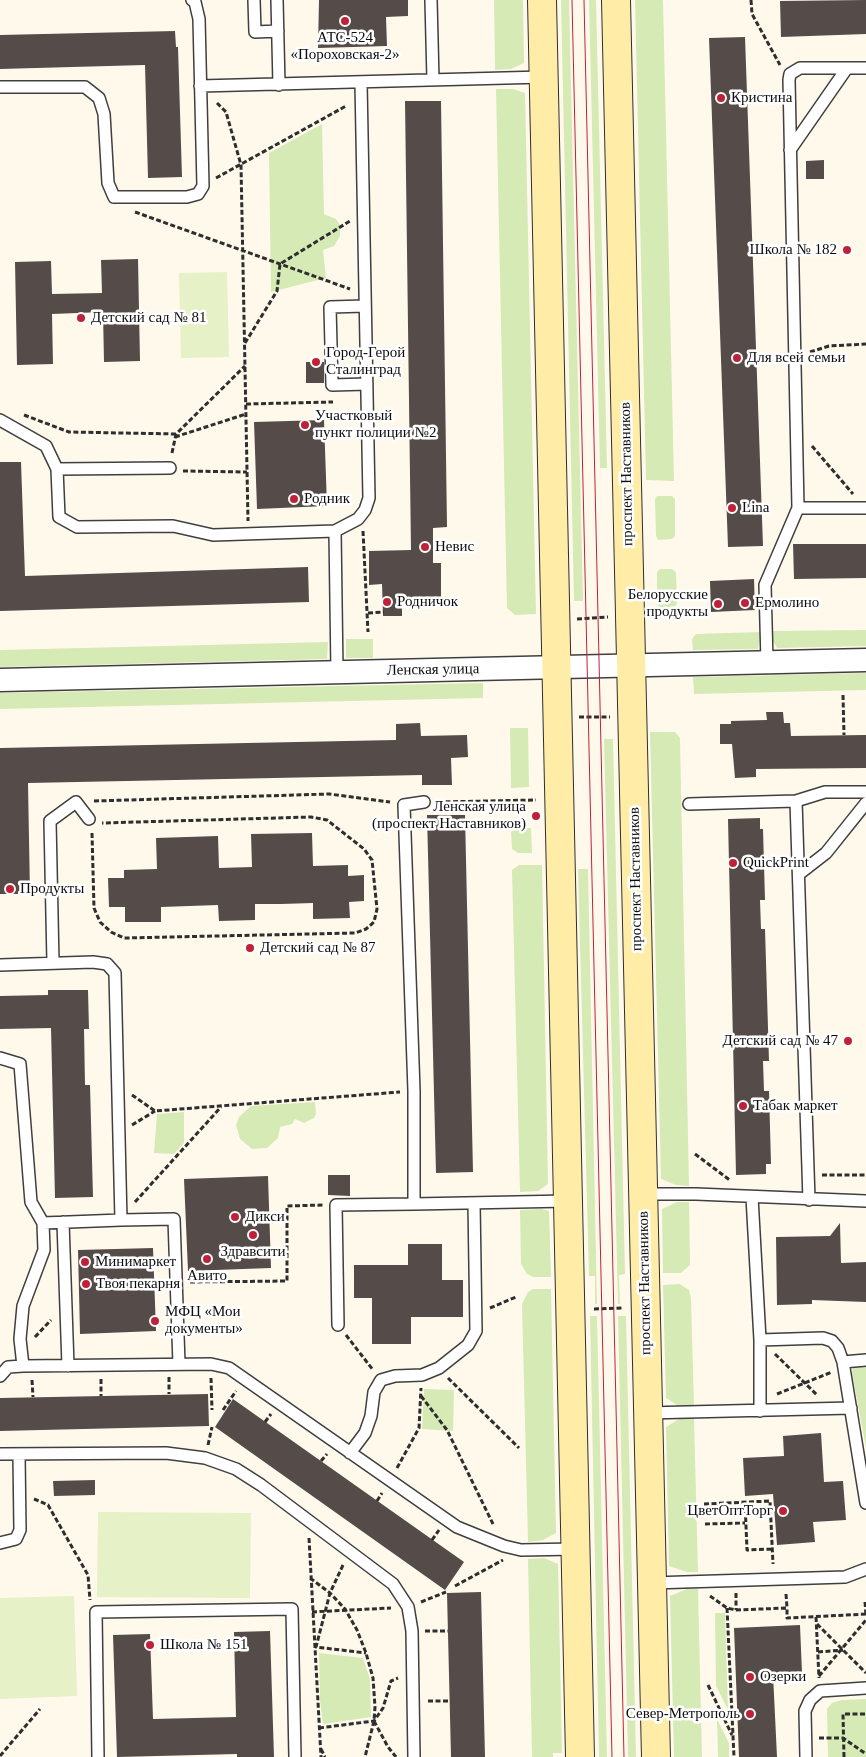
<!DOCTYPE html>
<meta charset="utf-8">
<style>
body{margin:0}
canvas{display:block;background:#fff9ec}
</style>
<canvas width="866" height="1757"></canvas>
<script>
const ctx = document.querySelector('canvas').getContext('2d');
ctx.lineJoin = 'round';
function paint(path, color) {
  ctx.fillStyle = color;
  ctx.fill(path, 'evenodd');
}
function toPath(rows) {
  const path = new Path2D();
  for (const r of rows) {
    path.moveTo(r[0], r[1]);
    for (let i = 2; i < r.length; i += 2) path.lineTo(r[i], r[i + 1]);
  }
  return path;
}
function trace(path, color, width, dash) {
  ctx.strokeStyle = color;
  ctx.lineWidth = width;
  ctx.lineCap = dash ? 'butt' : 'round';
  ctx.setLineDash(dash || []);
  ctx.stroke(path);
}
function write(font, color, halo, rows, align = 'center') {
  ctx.font = font + ' Georgia,serif';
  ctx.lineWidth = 5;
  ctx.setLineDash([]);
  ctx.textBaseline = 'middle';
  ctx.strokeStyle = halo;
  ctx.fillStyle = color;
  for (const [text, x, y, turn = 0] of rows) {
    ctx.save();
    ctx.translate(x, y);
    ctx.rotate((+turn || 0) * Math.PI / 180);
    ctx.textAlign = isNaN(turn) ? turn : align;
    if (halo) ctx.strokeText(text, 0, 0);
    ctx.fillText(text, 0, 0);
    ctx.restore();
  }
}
paint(toPath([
 [494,0,523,0,524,63,511,69,495,70],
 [561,0,569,0,583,601,574,601],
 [589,0,596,0,607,468,600,468],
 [635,0,663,0,674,481,646,480],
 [496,89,513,89,525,93,536,614,515,615,507,608],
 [322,124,324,214,336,219,340,225,340,236,334,246,323,250,326,278,271,292,269,153],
 [657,496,672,496,675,499,675,536,672,539,658,540,656,536,655,499],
 [660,569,672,569,676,572,677,604,674,607,660,608,657,604,657,572],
 [866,630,866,646,777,648,773,641,773,631],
 [761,632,758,649,693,650,692,639,696,634],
 [346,639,373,639,373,658,346,658],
 [328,642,327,659,0,667,0,650],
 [866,673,866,690,694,694,693,677],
 [483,683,483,698,0,709,0,693],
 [510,728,528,728,529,787,511,788],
 [650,732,675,732,680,738,689,1186,676,1185,661,1179],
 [604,739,613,739,625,1274,619,1275,620,1304,618,1304],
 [517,828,531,828,532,853,518,853,512,849,511,832],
 [519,865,542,865,548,1184,538,1191,520,1192,512,870],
 [578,869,588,869,597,1304,595,1304,595,1276,589,1276],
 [315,1102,316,1114,314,1118,304,1123,295,1119,292,1124,280,1127,278,1138,267,1148,252,1149,240,1139,236,1125,239,1117,251,1106],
 [184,1112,184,1143,174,1154,154,1153,157,1114],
 [677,1202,689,1202,690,1265,681,1273,663,1273,662,1209],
 [541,1209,549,1211,551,1277,533,1277,527,1274,521,1264,520,1210],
 [680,1284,689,1290,691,1298,694,1407,680,1407,666,1398,663,1285],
 [533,1289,551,1289,556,1533,543,1540,528,1542,522,1304,528,1292],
 [590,1316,597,1316,607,1757,599,1757],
 [618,1316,626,1316,636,1757,628,1757],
 [858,1364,866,1364,866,1448,852,1373,853,1367],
 [424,1389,454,1390,453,1431,422,1429],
 [681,1418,694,1418,698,1572,687,1572,669,1566,666,1427],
 [544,1558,558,1564,562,1753,553,1753,553,1757,532,1757,528,1559],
 [687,1589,698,1589,702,1757,674,1757,670,1596],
 [715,1613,725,1613,728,1710,716,1686],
 [319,1653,363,1658,370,1679,371,1717,323,1724,320,1700],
 [866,1699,866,1757,828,1757,827,1709,832,1703,841,1700],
 [717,1719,729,1743,729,1757,718,1757]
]), '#d6eab5');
paint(toPath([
 [227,272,229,357,181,358,179,273],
 [98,1512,251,1513,250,1598,97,1597],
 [74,1596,77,1696,0,1699,0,1598]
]), '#e6f1c7');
paint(toPath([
 [319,0,408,0,408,16,386,17,387,46,318,48],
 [866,0,866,34,781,37,780,1],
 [175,31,176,47,178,47,182,177,148,178,145,65,0,69,0,35],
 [745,37,763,546,728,547,709,38],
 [405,101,441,101,447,527,433,528,433,563,441,563,441,603,402,604,402,616,383,616,382,584,369,585,369,551,411,550],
 [824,160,824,179,806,179,806,161],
 [138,259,140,361,104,362,103,312,52,314,53,364,17,365,15,262,51,261,52,294,102,293,101,260],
 [306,362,324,362,324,383,306,383],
 [324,420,327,506,257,509,254,422],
 [0,462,21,462,25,576,308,567,309,602,0,611],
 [793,544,866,544,866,578,794,579],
 [754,579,755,610,711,612,710,581],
 [766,712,783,712,784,723,790,723,791,736,866,735,866,768,756,769,756,777,735,778,732,744,720,744,720,724,731,724,731,721,767,720],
 [420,723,421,736,467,735,468,757,451,758,452,785,422,785,422,775,28,783,30,894,0,894,0,748,396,740,396,724],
 [427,815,465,815,473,1172,436,1173],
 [760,818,760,829,763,829,765,900,760,900,761,929,765,929,769,1061,763,1061,764,1091,769,1091,771,1164,766,1164,766,1174,736,1175,728,819],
 [312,833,313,866,348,865,348,876,364,875,364,901,349,902,350,918,313,919,313,903,281,904,255,904,255,920,219,921,218,905,161,907,161,922,125,922,125,907,109,907,108,878,124,878,124,870,157,869,156,838,218,836,219,868,252,867,251,834],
 [48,990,88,990,89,1029,84,1029,85,1085,90,1085,93,1197,55,1198,51,1028,0,1029,0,996,48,995],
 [328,1175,350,1175,350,1196,328,1195],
 [268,1176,271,1268,188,1271,184,1179],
 [840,1223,841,1263,866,1262,866,1302,812,1300,812,1304,777,1305,776,1237,830,1236],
 [408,1244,442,1244,442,1280,463,1280,463,1317,411,1317,411,1344,372,1344,372,1298,354,1298,354,1265,408,1265],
 [153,1248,156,1331,80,1334,78,1250],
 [208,1394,209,1426,0,1431,0,1398],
 [233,1399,464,1562,445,1590,215,1427],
 [821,1433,824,1482,843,1481,846,1520,813,1522,815,1542,777,1545,773,1494,745,1496,743,1458,784,1456,783,1436],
 [95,1480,95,1495,54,1496,53,1481],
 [481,1592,485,1757,451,1757,447,1593],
 [800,1625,802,1673,773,1674,777,1757,739,1757,734,1628],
 [270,1631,274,1757,237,1757,237,1754,117,1757,113,1635,150,1634,153,1719,236,1717,234,1632]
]), '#554c49');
const lane = toPath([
 [254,0,255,32,278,31],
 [277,0,279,85],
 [431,0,433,80],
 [200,86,543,77],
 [0,87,85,87,99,98,104,114,108,183,114,197,187,197,198,194,203,186,199,19,195,2,192,0],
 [790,150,847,68],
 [365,306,330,307,332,385,367,384],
 [0,420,46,446,57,469,59,517,77,527,173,526,213,535,335,531,358,519,365,510,369,498,361,83],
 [57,469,170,468],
 [798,508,866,508],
 [335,531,337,672],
 [767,662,765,585,798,508,789,80,790,74,800,68,866,68],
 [796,801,809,1200],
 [424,802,404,805,414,1091,414,1204,568,1201],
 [689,804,796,801,825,792,866,792],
 [799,874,826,853,866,803],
 [53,963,50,821,76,802,89,819],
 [0,965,93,962,107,964,115,973,121,1220,43,1223,31,1202,20,1064,0,1058],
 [643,1194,696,1194,866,1201],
 [752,1197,760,1340,760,1411],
 [121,1220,174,1219,179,1364],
 [63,1222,68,1366],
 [338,1325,336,1205,414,1204],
 [760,1340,823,1338,832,1341,838,1348,843,1362,866,1503],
 [843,1362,866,1360],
 [23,1366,20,1339,23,1306,44,1250,43,1223],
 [0,1376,8,1367,23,1366,211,1364,229,1368,457,1527,504,1546,521,1550,575,1549],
 [647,1413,851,1408],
 [350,1453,365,1433,371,1416,374,1392,381,1380,395,1376,422,1375,439,1368,468,1345,476,1331,474,1203],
 [0,1454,166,1453,205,1458,236,1469,261,1485,393,1584,408,1607,412,1631,414,1757],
 [0,1543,16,1539,20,1530,19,1455],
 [652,1583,845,1577,866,1569],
 [98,1757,96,1612,292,1609,295,1757],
 [806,1757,805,1711,810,1700,820,1691,866,1688]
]);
const street = toPath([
 [0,680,866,660]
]);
const secondary = toPath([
 [542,0,580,1757],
 [616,0,656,1757]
]);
trace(lane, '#3f3f3f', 14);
trace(street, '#3f3f3f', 25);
trace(secondary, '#2e2e2e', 30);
trace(toPath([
 [751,0,752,14,780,65],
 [217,103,226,112,241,165,248,521],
 [216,178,346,106],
 [135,212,350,289],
 [245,343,277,291,280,264,350,221],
 [810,352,829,346,866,344],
 [246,404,333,402],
 [24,415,69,432,176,434],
 [175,437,246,414],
 [812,446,853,494],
 [172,453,176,434,245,366],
 [183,471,247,472],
 [363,531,368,632],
 [368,613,384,612],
 [577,619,608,617],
 [843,695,844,735],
 [579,717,610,717],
 [94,801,329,794,390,802],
 [438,802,536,800],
 [92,833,94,908,100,922,111,932,124,938,355,933,366,929,374,922,377,909,372,860,364,849,327,820,311,817,102,823],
 [132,1095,155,1111,400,1092],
 [132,1125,155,1111],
 [695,1154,731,1181],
 [822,1175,866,1175],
 [135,1202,221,1107],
 [190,1282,287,1281,287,1206,323,1205],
 [490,1308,516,1297],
 [594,1309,623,1308],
 [346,1335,373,1370],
 [35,1337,51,1320],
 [775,1354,817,1395],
 [169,1377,169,1394],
 [211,1378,212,1410],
 [448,1378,519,1448],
 [101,1379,101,1396],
 [32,1380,33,1397],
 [777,1394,832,1372],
 [421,1396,447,1430,494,1526],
 [223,1410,236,1391],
 [265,1422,271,1414],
 [208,1445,212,1427],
 [321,1461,327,1454],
 [397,1468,419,1428,421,1388],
 [34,1499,48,1505,88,1575,90,1600],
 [377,1501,382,1493],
 [745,1502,747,1550,772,1549],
 [704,1504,770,1501,773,1564],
 [705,1524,745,1523],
 [309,1538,321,1757],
 [432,1540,439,1530],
 [343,1565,330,1593,316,1647,366,1653],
 [310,1578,330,1593,345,1609,357,1630,366,1653,373,1678,375,1707,374,1721,365,1757],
 [455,1586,503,1560],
 [736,1593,736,1610],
 [786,1594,787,1608],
 [710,1596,727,1608,736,1610,787,1608,787,1618,866,1614],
 [421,1602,446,1592],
 [865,1602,866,1616],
 [727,1608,734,1757],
 [312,1612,391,1608],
 [816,1617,819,1678],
 [817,1624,866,1673],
 [425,1631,448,1631],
 [818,1652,843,1650],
 [819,1676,866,1620],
 [708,1685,732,1735],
 [428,1701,450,1701],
 [374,1721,388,1747,396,1757],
 [319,1728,374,1721,383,1708,391,1681,398,1678],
 [819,1738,843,1738,866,1754],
 [321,1749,325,1757],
 [0,1756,40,1709],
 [844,1757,843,1714,866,1714]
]), '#2e2e2e', 3, [5, 2.5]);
trace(lane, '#fff', 11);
trace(street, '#fff', 22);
trace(secondary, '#ffeda7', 28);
trace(toPath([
 [572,0,612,1757],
 [584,0,624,1757]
]), '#bf2138', 1);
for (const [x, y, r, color] of [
 [345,21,5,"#bf2138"],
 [721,98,5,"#bf2138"],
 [847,250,5,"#bf2138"],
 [81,318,5,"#bf2138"],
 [737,358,5,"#bf2138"],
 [316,362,5,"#bf2138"],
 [305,425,5,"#bf2138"],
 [294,499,5,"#bf2138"],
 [732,508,5,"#bf2138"],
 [425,547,5,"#bf2138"],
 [387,602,5,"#bf2138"],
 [745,603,5,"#bf2138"],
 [718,604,5,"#bf2138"],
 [536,816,5,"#bf2138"],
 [733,863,5,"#bf2138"],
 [10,889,5,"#bf2138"],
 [250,948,5,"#bf2138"],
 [848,1041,5,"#bf2138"],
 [743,1106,5,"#bf2138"],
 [235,1217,5,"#bf2138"],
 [253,1235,5,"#bf2138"],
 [207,1259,5,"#bf2138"],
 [85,1262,5,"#bf2138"],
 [86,1284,5,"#bf2138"],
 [155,1321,5,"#bf2138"],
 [783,1511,5,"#bf2138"],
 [150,1645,5,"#bf2138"],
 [750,1677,5,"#bf2138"],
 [750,1714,5,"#bf2138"]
]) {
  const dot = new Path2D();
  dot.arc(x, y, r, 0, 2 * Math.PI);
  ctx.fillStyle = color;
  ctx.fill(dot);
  trace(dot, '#fff', 2);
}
write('15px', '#0c0c0c', '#fff', [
 ["АТС-524",345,38,"center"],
 ["«Пороховская-2»",345,55,"center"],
 ["Кристина",731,98],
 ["Школа № 182",837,250,"right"],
 ["Детский сад № 81",91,318],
 ["Город-Герой",326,353],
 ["Сталинград",326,370],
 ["Для всей семьи",747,358],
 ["Участковый",315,416],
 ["пункт полиции №2",315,433],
 ["Родник",304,499],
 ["Lina",742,508],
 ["Невис",435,547],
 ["Белорусские",708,595,"right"],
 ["продукты",708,612,"right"],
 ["Родничок",397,602],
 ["Ермолино",755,603],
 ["Ленская улица",526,807,"right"],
 ["(проспект Наставников)",526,824,"right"],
 ["QuickPrint",743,863],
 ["Продукты",20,889],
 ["Детский сад № 87",260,948],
 ["Детский сад № 47",838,1041,"right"],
 ["Табак маркет",753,1106],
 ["Дикси",245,1217],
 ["Здравсити",253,1252,"center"],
 ["Минимаркет",95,1262],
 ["Авито",207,1276,"center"],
 ["Твоя пекарня",96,1284],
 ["МФЦ «Мои",165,1312],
 ["документы»",165,1329],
 ["ЦветОптТорг",773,1511,"right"],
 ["Школа № 151",160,1645],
 ["Озерки",760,1677],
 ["Север-Метрополь",740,1714,"right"]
], 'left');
write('15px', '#0c0c0c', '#fff', [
 ["проспект Наставников",627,474,-91],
 ["Ленская улица",433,670,-1],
 ["проспект Наставников",636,879,-91],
 ["проспект Наставников",645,1283,-91]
]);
</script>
